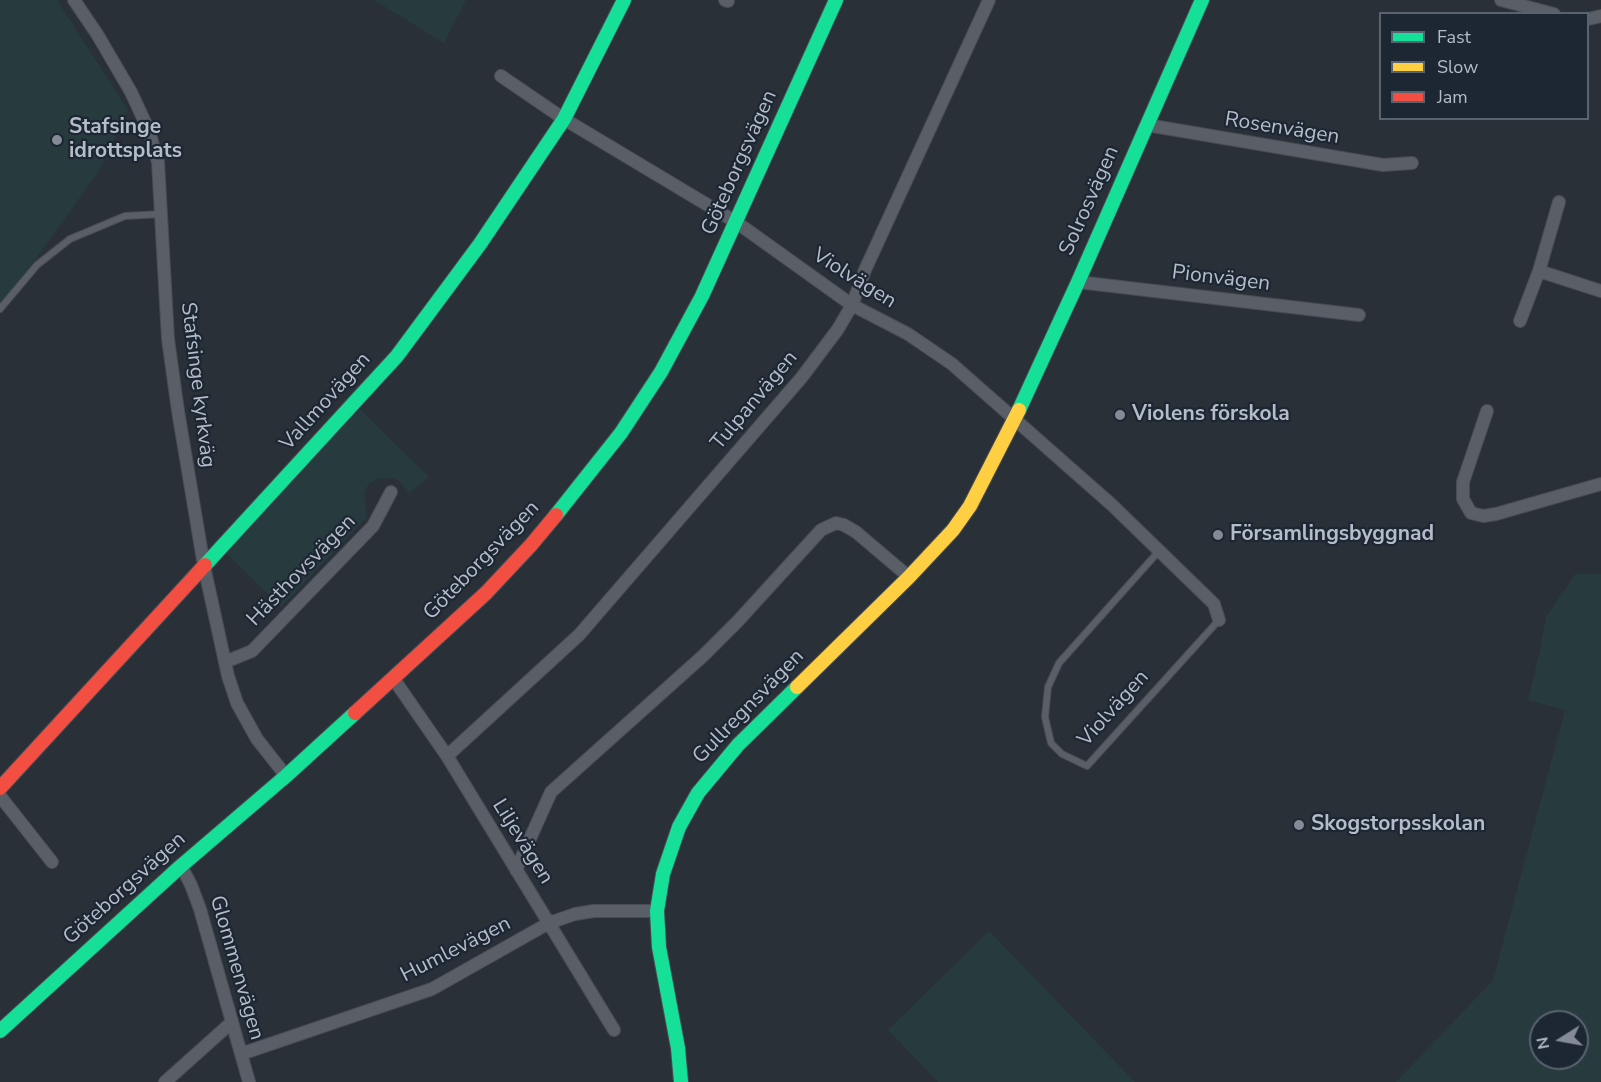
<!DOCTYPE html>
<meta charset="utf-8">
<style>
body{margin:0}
#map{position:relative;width:1601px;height:1082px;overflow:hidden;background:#2a3038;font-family:"Nunito Sans",sans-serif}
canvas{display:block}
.legend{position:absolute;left:1379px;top:12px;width:210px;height:108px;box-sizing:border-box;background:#1d2633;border:2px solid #59626f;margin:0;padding:8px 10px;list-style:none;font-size:18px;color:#b4bcc9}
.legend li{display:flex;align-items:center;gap:12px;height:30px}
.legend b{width:30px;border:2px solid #59626f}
.north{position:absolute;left:1529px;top:1010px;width:60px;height:60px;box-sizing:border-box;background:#1d2633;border:2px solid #59626f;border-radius:50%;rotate:259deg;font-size:16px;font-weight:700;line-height:24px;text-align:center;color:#b4bcc9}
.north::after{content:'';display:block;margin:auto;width:21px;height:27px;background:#848b96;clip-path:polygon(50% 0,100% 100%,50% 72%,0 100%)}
</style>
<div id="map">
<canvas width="1601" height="1082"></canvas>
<ul class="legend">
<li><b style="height:8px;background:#16e098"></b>Fast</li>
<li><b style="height:8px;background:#ffcf43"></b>Slow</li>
<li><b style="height:8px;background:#f24e42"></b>Jam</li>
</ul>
<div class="north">N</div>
</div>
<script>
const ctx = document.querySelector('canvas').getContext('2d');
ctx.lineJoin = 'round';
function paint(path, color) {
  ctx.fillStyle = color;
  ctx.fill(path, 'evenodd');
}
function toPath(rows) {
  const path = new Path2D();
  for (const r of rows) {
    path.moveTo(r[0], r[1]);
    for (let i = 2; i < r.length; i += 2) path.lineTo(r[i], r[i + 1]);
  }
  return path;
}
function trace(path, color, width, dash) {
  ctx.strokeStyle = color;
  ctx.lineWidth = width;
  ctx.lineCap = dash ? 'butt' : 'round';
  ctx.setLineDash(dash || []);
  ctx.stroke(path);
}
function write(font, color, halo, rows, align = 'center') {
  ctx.font = font + ' "Nunito Sans",sans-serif';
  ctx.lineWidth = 4.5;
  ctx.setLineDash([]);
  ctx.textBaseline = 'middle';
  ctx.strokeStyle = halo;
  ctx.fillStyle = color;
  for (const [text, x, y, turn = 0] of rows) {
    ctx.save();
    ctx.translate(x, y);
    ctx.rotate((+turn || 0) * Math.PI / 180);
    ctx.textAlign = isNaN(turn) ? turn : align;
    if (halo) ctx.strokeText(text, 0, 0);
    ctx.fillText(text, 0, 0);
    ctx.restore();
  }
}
paint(toPath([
 [0,0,57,0,128,110,99,171,9,296,0,304],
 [374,0,466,0,444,43],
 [360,409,429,477,409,493,399,481,392,478,376,479,368,485,364,493,367,517,281,607,224,551],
 [1575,574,1601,574,1601,1082,1396,1082,1493,980,1565,710,1528,700,1540,650,1546,617],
 [1541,1022,1577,1022,1577,1058,1541,1058],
 [989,931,1135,1082,938,1082,888,1030]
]), '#273a3e');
const lane = toPath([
 [0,309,37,265,70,239,125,216,162,214],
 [1159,551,1059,663,1048,687,1045,717,1051,743,1062,754,1087,766,1219,620]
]);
const street = toPath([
 [74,0,97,34,131,92,149,131,158,162,168,339,178,411,204,566,228,676,237,703,257,739,286,776],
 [725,0,728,1],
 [1501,0,1554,14],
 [1588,19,1601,16],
 [501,76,564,119,736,222,852,305,908,334,952,364,1112,505,1214,604,1219,620],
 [1147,125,1383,165,1412,163],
 [1539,271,1601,291],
 [1078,282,1359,315],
 [1520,321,1539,271,1559,202],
 [1487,411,1463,482,1463,499,1471,513,1483,516,1496,514,1601,484],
 [225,662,252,651,373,526,391,492],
 [393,678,447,756,614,1030],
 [447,756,579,635,802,377,838,329,852,305,865,270,989,0],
 [0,796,52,862],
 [181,866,191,885,200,909,249,1082],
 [516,870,551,792,704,655,738,621,821,530,836,523,844,525,856,532,909,577],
 [241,1054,432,989,549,923,575,914,594,911,657,911],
 [165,1082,232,1022]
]);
const fast = toPath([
 [1019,410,1078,282,1202,0],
 [556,515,621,433,661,372,702,296,836,0],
 [205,565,397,356,480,244,564,119,624,0],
 [0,1031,181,866,286,776,355,713],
 [681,1082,678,1048,659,947,657,911,663,874,679,827,698,793,738,745,797,687]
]);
const slow = toPath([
 [797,687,909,577,953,530,970,506,1019,410]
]);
const jam = toPath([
 [355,713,486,593,531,545,556,515],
 [0,788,205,565]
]);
trace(lane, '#484c53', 8);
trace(street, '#484c53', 14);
trace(fast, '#484c53', 16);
trace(slow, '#484c53', 16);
trace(jam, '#484c53', 16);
trace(lane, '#5a5e66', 6);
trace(street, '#5a5e66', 12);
trace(fast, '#16e098', 14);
trace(slow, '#ffcf43', 14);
trace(jam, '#f24e42', 14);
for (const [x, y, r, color] of [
 [57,140,6,"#848b96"],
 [1120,415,6,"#848b96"],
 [1218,535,6,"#848b96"],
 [1299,825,6,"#848b96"]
]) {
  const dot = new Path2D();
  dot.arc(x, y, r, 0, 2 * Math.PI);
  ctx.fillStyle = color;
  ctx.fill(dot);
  trace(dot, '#1d2633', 2);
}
write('bold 21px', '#b4bcc9', '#1d2633', [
 ["Stafsinge",69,128],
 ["idrottsplats",69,152],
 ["Violens förskola",1132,415],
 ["Församlingsbyggnad",1230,535],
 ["Skogstorpsskolan",1311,825]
], 'left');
write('21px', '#b4bcc9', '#1d2633', [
 ["Rosenvägen",1282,129,9],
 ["Göteborgsvägen",740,163,-66],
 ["Solrosvägen",1090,201,-66],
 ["Violvägen",854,279,32],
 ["Pionvägen",1221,279,7],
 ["Stafsinge kyrkväg",197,385,83],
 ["Tulpanvägen",755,401,-50],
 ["Vallmovägen",326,402,-48],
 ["Göteborgsvägen",482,561,-46],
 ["Hästhovsvägen",302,571,-46],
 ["Gullregnsvägen",749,707,-46],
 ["Violvägen",1114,709,-48],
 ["Liljevägen",522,842,58],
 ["Göteborgsvägen",125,889,-42],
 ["Humlevägen",456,950,-27],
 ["Glommenvägen",236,968,74]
]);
</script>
